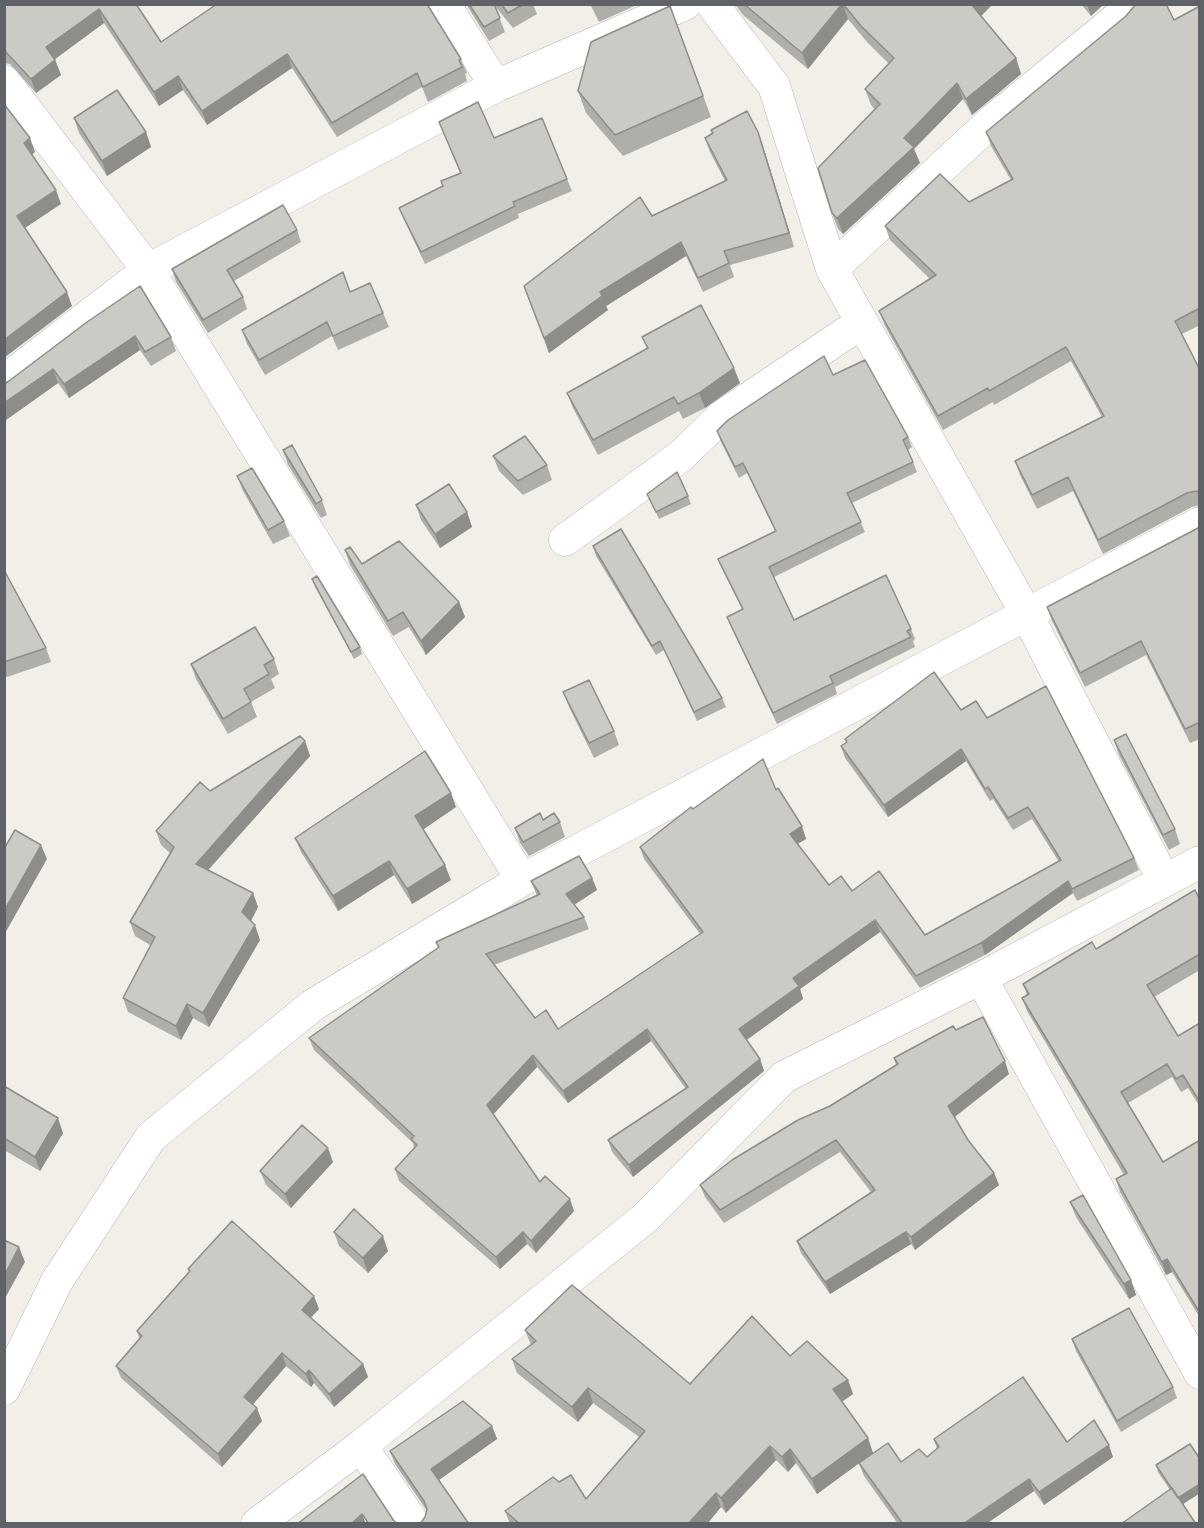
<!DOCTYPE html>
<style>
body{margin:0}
#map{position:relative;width:1204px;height:1528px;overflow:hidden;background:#f1efe8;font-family:Arial,sans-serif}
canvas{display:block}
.frame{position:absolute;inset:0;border:6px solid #5f6368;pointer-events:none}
</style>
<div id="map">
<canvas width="1204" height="1528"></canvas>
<div class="frame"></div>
</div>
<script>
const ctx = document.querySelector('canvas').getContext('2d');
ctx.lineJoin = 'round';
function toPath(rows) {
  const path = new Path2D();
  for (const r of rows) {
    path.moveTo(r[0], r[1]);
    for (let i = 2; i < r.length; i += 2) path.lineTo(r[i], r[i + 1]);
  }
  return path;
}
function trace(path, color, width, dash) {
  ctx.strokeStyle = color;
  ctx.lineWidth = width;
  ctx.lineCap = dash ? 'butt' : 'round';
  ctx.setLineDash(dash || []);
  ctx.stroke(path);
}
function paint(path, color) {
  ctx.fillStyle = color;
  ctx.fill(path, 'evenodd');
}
const minor = toPath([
 [444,4,496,86],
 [712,4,774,86,832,269,1026,613,1164,880],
 [4,81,148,270,522,880],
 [832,269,992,121,1120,16,1130,4],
 [4,381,148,270,496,86,685,4],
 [565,540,681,456,721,417,861,323],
 [981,978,1200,1373],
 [4,1389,57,1281,151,1137,313,1005,522,880,1200,523],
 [361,1446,414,1524],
 [257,1524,361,1446,645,1218,784,1077,981,978,1200,862]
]);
trace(minor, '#b5b8bc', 33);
trace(minor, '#fff', 32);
paint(toPath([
 [4,4,141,4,137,7,161,42,461,59,467,73,465,74,467,81,428,102,422,87,337,137,292,68,207,125,183,90,159,106,104,23,55,59,61,75,36,93,10,64,4,63],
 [466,4,533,4,537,14,513,28,495,6,505,32,489,41],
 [590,4,639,4,599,22],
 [735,4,992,4,981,16,1016,58,1021,74,972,115,963,99,914,149,920,163,843,234,838,229,832,213,875,110,871,105,865,89,889,64,867,42,848,19,808,69,743,15],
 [1081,4,1104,4,1091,16],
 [670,6,711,117,623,156,586,113,578,91],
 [1200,6,1200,325,1182,334,1200,370,1200,505,1192,507,1103,554,1073,491,1037,509,1020,475,1015,461,1102,417,1071,361,994,405,993,402,943,430,885,326,879,311,930,279,890,240,885,226,969,202,1011,180,991,146,986,132,1174,20],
 [74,118,146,132,151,147,107,176,79,133],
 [439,122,494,138,567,179,572,191,518,214,519,218,425,264,404,220,399,208,443,186,460,173],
 [758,132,794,247,730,265,734,277,703,292,686,256,606,306,608,310,549,353,524,286,652,216,725,181,710,152,705,138],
 [297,230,301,242,234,281,243,297,247,309,208,333,176,282,172,269],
 [350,292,383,313,389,327,338,350,332,336,265,375,247,344,242,330],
 [87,322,171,337,176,351,151,366,140,350,69,398,58,383,6,420,4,418,4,384,9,381],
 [642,337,740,383,705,408,683,419,679,411,598,455,573,408,567,393,647,349],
 [833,375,908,437,912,447,908,450,917,472,852,503,865,532,774,577,794,620,911,629,915,639,913,641,915,647,835,687,837,694,777,724,731,627,727,617,742,609,722,569,718,559,775,531,747,473,739,478,721,442,717,431],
 [283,450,322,500,327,515,321,518,288,465],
 [493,456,547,465,552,480,523,495,499,471],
 [237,476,284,521,290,536,273,544,243,491],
 [647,494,688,496,691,504,659,519],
 [416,505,467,512,472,527,440,548,421,520],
 [1200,527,1200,739,1190,743,1146,655,1085,687,1052,621,1047,607],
 [593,546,722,698,726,707,697,721,664,650,656,655,596,556],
 [345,550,362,564,459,602,465,617,426,655,409,627,393,636,350,565],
 [4,570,46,648,51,662,4,678],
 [312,579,360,647,362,654,354,659,315,587],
 [274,659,279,674,271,679,275,688,251,702,257,717,228,734,196,679,191,664],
 [563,692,614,731,619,745,594,758,569,707],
 [961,710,987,718,1134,858,1139,870,1077,901,1073,893,985,955,920,988,880,932,800,989,803,999,746,1040,760,1059,764,1071,633,1177,612,1152,608,1140,686,1089,651,1041,568,1103,537,1067,493,1114,540,1182,574,1211,536,1253,527,1244,500,1269,399,1181,395,1169,414,1148,413,1143,314,1050,309,1038,438,948,436,942,537,896,531,881,592,878,597,890,574,904,584,917,589,929,494,965,535,1018,558,1029,700,934,644,859,640,847,693,809,776,790,806,839,797,844,829,885,852,891,925,935,1059,862,1032,819,1013,830,993,799,990,801,966,761,888,817,845,758,841,746,846,742,845,739],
 [1114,740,1175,829,1180,844,1169,850,1119,755],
 [305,741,310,756,208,870,253,893,258,907,251,921,260,940,209,1027,193,1018,181,1040,128,1012,123,998,150,945,135,936,130,922,170,853,161,845,156,831,210,791],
 [456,807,423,829,451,880,412,904,394,875,338,911,301,852,295,838],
 [560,822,565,837,529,856,520,843,515,828],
 [1200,895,1200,970,1154,997,1178,1036,1200,1023,1200,1107,1188,1088,1181,1092,1172,1077,1128,1103,1163,1162,1200,1140,1200,1318,1172,1272,1166,1275,1120,1192,1116,1179,1124,1175,1027,1011,1022,998,1027,995,1023,984,1096,949],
 [956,1030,1009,1074,955,1117,968,1140,994,1173,999,1185,915,1250,911,1244,830,1294,801,1253,797,1241,871,1192,840,1152,724,1223,705,1197,700,1185,896,1065,894,1058],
 [4,1086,63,1133,40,1171,4,1150],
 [333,1162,291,1208,266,1185,260,1171],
 [1070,1202,1131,1280,1136,1295,1129,1299,1076,1217],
 [334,1232,388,1251,368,1273,339,1246],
 [188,1269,319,1309,311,1318,363,1364,368,1377,334,1407,314,1383,311,1387,286,1366,253,1404,262,1421,222,1467,121,1378,116,1366,139,1338,137,1331,189,1272],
 [525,1330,690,1384,790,1356,848,1380,853,1394,842,1402,868,1438,873,1453,817,1494,796,1463,788,1472,776,1460,726,1513,721,1507,707,1524,510,1524,505,1511,559,1482,586,1499,639,1437,593,1403,578,1422,517,1373,512,1359,531,1345],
 [1072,1339,1173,1387,1177,1398,1121,1432,1076,1351],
 [492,1426,497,1439,439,1480,425,1517,427,1511,395,1464,390,1451],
 [934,1439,1067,1442,1113,1457,1044,1505,1034,1491,986,1524,898,1524,864,1476,859,1463,901,1462,927,1457,937,1449],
 [1200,1459,1200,1493,1183,1504,1170,1490,1158,1472,1156,1465]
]), '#afaea9');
paint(toPath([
 [842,4,843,4,848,19,808,69,802,53],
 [971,4,992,4,992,5,977,20],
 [1087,4,1104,4,1091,16],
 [99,9,104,23,51,62,46,47],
 [287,54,292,68,207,125,202,111],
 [1016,58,1021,74,972,115,966,99],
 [55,60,61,75,36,93,31,79],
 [178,76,183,90,159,106,154,92],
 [957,83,963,99,914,149,920,163,843,234,837,218,904,138],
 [146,132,151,147,107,176,102,161],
 [758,132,763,146,794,247,789,233],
 [30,138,35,152,29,157,24,143],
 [56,190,61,204,22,230,17,216],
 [681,242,686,256,606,306,608,310,549,353,544,338,600,292],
 [67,292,72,306,4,358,4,340],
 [135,336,140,350,69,398,64,384],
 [734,368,740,383,705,408,699,393],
 [53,369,58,383,6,420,4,416,4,403],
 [467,512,472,527,440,548,435,534],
 [459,602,465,617,426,655,421,641],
 [305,741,310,756,201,878,196,864],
 [961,749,966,761,888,817,884,805],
 [451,793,456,807,421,831,415,816],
 [802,826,806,839,794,846,790,834],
 [41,845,47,859,4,935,4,911],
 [389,861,394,875,338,911,333,896],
 [445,865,451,880,412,904,407,889],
 [592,878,597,890,571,907,566,894],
 [1068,881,1073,893,985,955,981,943],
 [253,893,258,907,248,926,242,912],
 [875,920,880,932,800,989,803,999,744,1042,739,1029,793,978],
 [255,925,260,940,209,1027,203,1013],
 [187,1004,193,1018,181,1040,176,1026],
 [647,1029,651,1041,568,1103,563,1091],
 [533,1055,537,1067,491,1117,487,1105],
 [760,1059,764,1071,633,1177,629,1165],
 [1005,1061,1009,1074,953,1118,948,1106],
 [58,1118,63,1133,40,1171,35,1157],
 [328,1148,333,1162,291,1208,285,1194],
 [994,1173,999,1185,915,1250,911,1237],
 [570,1199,574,1211,536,1253,531,1241],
 [523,1232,527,1244,500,1269,496,1257],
 [906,1232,911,1244,830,1294,825,1282],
 [383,1236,388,1251,368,1273,363,1258],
 [19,1247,25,1262,4,1300,4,1276],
 [1167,1259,1172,1272,1166,1275,1162,1262],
 [1131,1280,1136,1295,1129,1299,1124,1284],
 [314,1296,319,1309,306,1322,302,1310],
 [282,1353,286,1366,249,1409,244,1397],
 [363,1364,368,1377,334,1407,329,1394],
 [309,1370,314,1383,311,1387,306,1374],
 [848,1380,853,1394,838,1404,833,1389],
 [588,1388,593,1403,578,1422,572,1407],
 [257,1408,262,1421,222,1467,218,1454],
 [492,1426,497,1439,436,1482,431,1469],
 [868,1438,873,1453,817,1494,812,1479],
 [1109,1445,1113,1457,1044,1505,1039,1492],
 [770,1446,776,1460,726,1513,721,1498],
 [790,1449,796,1463,788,1472,782,1457],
 [1029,1479,1034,1491,986,1524,963,1524],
 [1200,1484,1200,1493,1180,1506,1178,1498],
 [716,1493,721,1507,707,1524,688,1524],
 [362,1514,366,1524,351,1524]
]), '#8f8d8a');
const building = toPath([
 [4,4,136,4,161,42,217,4,427,4,461,59,459,60,462,67,423,87,417,73,332,123,287,54,202,111,178,76,154,92,99,9,46,47,55,60,31,79,4,50,4,4],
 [469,4,494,4,500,18,484,27,469,4],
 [501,4,524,4,508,13,501,4],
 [744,4,842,4,802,53,744,4],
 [843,4,971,4,1016,58,966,99,957,83,904,138,914,147,837,218,832,213,818,168,880,104,865,89,894,58,861,26,843,4],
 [1136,4,1166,4,1174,20,1200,6,1200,308,1175,321,1200,370,1200,492,1196,491,1187,493,1098,540,1068,477,1032,495,1015,461,1104,416,1066,347,989,391,988,388,938,416,879,311,936,275,885,226,940,174,969,202,1013,179,986,132,1126,16,1136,4],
 [670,6,703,96,615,135,578,91,591,42,670,6],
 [117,90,146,132,102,161,74,118,117,90],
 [478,102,494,138,542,118,567,179,513,202,515,206,421,252,399,208,443,186,441,181,461,173,439,122,478,102],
 [4,104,30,138,24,143,56,190,17,216,67,292,4,340,4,104],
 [747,111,758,132,789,233,724,251,729,263,698,278,681,242,600,292,602,296,544,338,524,286,640,197,652,216,727,180,705,138,713,133,711,130,747,111],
 [283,205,297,230,227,270,243,297,203,320,172,269,283,205],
 [343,272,350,292,370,283,383,313,333,336,327,322,259,360,242,330,343,272],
 [140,286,171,337,145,352,135,336,64,384,53,369,4,403,4,384,9,381,87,322,140,286],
 [701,305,734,368,699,393,678,404,674,397,593,440,567,393,648,348,642,337,701,305],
 [824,356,833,375,865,360,908,437,903,440,913,462,847,493,861,522,769,567,794,620,886,575,911,629,907,631,911,637,830,676,833,683,773,713,727,617,743,609,718,559,776,531,743,463,735,467,717,431,728,420,824,356],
 [525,436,547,465,518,481,493,456,525,436],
 [292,445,322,500,316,504,283,450,292,445],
 [252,468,284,521,268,530,237,476,252,468],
 [677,472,688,496,656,512,647,494,677,472],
 [449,484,467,512,435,534,416,505,449,484],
 [1200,527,1200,722,1185,729,1141,641,1080,673,1047,607,1200,527],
 [621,529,722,698,694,712,660,641,652,646,593,546,621,529],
 [399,541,459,602,421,641,403,612,388,621,345,550,350,547,362,564,399,541],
 [4,570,46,648,4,662,4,570],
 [317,576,360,647,351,652,312,579,317,576],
 [255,627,274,659,264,665,269,674,244,689,251,702,223,719,191,664,255,627],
 [934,672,961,710,976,701,987,718,1046,686,1134,858,1072,889,1068,881,981,943,916,976,875,920,793,978,799,986,739,1029,760,1059,629,1165,608,1140,688,1087,647,1029,563,1091,533,1055,487,1105,540,1182,545,1176,570,1199,531,1241,523,1232,496,1257,395,1169,417,1145,411,1139,414,1136,309,1038,439,947,436,942,540,894,531,881,579,856,592,878,566,894,584,917,486,954,535,1018,546,1010,558,1029,703,932,640,847,691,807,693,809,763,759,776,790,778,788,802,826,790,834,829,885,841,876,852,891,879,871,925,935,1061,860,1028,807,1008,818,988,787,985,789,961,749,884,805,841,746,847,742,845,739,934,672],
 [589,680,614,731,589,743,563,692,589,680],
 [1126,734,1175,829,1163,835,1114,740,1126,734],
 [300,736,305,741,196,864,253,893,242,912,255,925,203,1013,187,1004,176,1026,123,998,155,937,130,922,174,847,156,831,200,782,210,791,300,736],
 [425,751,451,793,415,816,445,865,407,889,389,861,333,896,295,838,425,751],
 [540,813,543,820,554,813,560,822,523,842,515,828,540,813],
 [15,830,41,845,4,911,4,849,15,830],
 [1195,890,1198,896,1200,895,1200,954,1147,985,1178,1036,1200,1023,1200,1102,1183,1075,1176,1079,1167,1064,1121,1092,1163,1162,1200,1140,1200,1313,1167,1259,1162,1262,1116,1179,1127,1173,1022,998,1029,994,1023,984,1092,942,1096,949,1195,890],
 [983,1017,1005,1061,948,1106,968,1140,994,1173,911,1237,906,1232,825,1282,797,1241,875,1190,836,1140,720,1210,700,1185,732,1160,798,1120,830,1106,898,1064,894,1058,953,1026,956,1030,983,1017],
 [4,1086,58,1118,35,1157,4,1138,4,1086],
 [302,1125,328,1148,285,1194,260,1171,302,1125],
 [1083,1195,1131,1280,1124,1284,1070,1202,1083,1195],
 [354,1209,383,1236,363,1258,334,1232,354,1209],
 [232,1221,314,1296,302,1310,363,1364,329,1394,309,1370,306,1374,282,1353,244,1397,257,1408,218,1454,116,1366,142,1336,137,1331,190,1271,188,1269,232,1221],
 [4,1240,19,1247,4,1276,4,1240],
 [572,1285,690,1384,752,1316,790,1356,807,1341,848,1380,833,1389,868,1438,812,1479,790,1449,782,1457,770,1446,721,1498,716,1493,688,1524,520,1524,505,1511,553,1477,559,1482,571,1475,586,1499,645,1431,588,1388,572,1407,512,1359,536,1341,525,1330,572,1285],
 [1129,1308,1173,1387,1117,1421,1072,1339,1129,1308],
 [1023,1377,1067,1442,1094,1420,1109,1445,1039,1492,1029,1479,963,1524,903,1524,859,1463,888,1443,901,1462,919,1449,927,1457,939,1447,934,1439,1023,1377],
 [463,1401,492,1426,431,1469,469,1524,420,1524,425,1517,427,1509,424,1501,390,1451,463,1401],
 [1190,1444,1200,1459,1200,1484,1178,1498,1156,1465,1190,1444],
 [363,1474,394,1521,398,1524,369,1524,362,1514,351,1524,297,1524,363,1474],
 [1172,1488,1196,1524,1121,1524,1172,1488]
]);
paint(building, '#cccac5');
trace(building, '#8f8d8a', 1.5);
</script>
